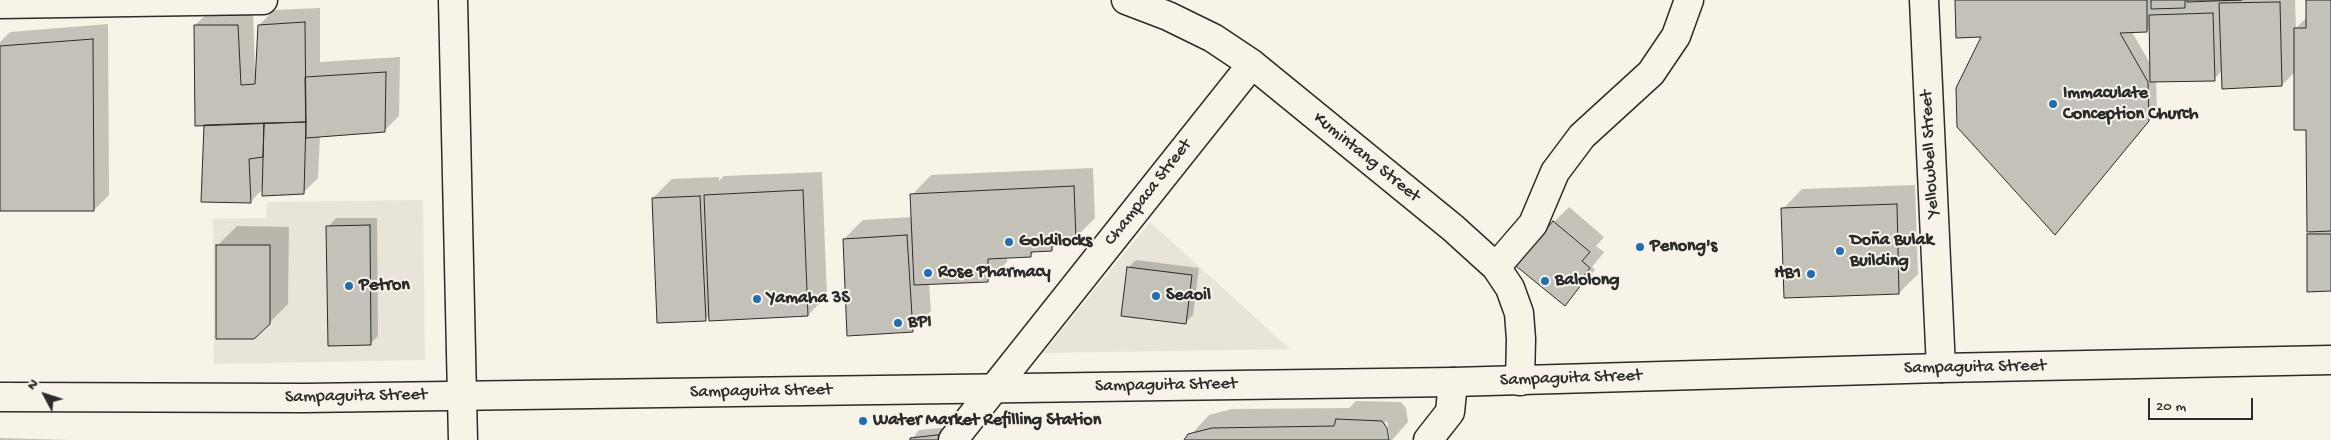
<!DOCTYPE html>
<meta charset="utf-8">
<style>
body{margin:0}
#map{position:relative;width:2331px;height:440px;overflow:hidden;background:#f7f3e8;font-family:"Gochi Hand",sans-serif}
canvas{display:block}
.north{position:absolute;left:20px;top:370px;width:50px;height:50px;-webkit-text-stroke:4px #f7f3e8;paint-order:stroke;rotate:310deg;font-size:14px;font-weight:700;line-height:20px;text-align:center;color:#2b2b2b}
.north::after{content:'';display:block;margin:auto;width:18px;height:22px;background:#2b2b2b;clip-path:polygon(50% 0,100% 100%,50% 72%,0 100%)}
.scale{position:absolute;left:2148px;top:398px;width:105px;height:22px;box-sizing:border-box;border:2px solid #2b2b2b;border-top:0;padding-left:6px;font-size:15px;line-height:18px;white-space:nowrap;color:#2b2b2b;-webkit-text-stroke:4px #f7f3e8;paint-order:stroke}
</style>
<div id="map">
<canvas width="2331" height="440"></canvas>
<div class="north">N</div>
<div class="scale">20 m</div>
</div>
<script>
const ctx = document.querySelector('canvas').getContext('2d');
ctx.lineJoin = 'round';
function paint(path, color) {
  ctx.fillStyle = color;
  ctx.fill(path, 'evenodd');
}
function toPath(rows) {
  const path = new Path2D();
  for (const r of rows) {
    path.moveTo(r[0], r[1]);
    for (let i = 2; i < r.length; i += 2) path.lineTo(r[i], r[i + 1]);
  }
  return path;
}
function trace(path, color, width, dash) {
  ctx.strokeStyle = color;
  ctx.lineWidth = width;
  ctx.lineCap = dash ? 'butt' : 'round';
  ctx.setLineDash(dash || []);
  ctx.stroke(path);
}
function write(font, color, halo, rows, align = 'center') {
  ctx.font = font + ' "Gochi Hand",sans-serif';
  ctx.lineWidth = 4;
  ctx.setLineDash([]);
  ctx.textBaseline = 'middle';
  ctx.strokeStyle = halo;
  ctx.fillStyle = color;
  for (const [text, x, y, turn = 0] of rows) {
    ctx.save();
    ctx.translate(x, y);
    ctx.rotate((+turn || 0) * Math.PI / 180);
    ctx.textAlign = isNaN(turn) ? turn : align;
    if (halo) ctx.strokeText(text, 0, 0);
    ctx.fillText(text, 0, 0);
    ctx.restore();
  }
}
paint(toPath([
 [423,200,425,360,214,364,213,219,266,218,267,202],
 [1150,222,1290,349,1043,353]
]), '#e8e4da');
paint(toPath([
 [1956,0,2295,0,2296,28,2307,17,2307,0,2331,0,2331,290,2308,235,2312,230,2308,129,2296,71,2282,85,2222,71,2214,79,2156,81,2157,111,2063,225,1983,36],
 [2150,28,2151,65,2132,32,2147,31],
 [320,8,320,62,400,57,399,116,384,131,320,135,318,178,303,193,263,189,250,202,205,124,195,25,210,11,253,10,255,72,257,72,259,25,274,10],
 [108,24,109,195,94,210,0,209,0,42,10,32],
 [1093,168,1095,218,1076,237,1063,238,1052,249,1036,250,1030,256,1007,257,1007,262,988,281,929,283,931,311,912,330,844,239,863,220,912,217,912,195,931,175],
 [822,172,827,296,808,315,710,315,705,320,653,198,672,179,719,177,719,181,724,176],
 [1915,185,1918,274,1899,293,1783,209,1802,189],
 [1569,207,1604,237,1596,246,1604,252,1592,267,1595,270,1565,304,1554,222],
 [336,218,377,218,378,336,370,344,328,227],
 [237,226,289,227,288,304,254,338,217,246],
 [1136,260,1199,268,1193,315,1185,323,1128,268],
 [1356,401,1401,402,1406,408,1408,422,1392,440,1186,440,1209,415,1232,409,1349,408],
 [1387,421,1390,439,1388,439,1385,422],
 [952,427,942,440,911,440,919,430],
 [0,438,70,440,0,440]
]), '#0003');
const building = toPath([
 [1955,0,2147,0,2147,32,2120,33,2148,82,2149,121,2055,235,1957,127,1956,88,1981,37,1956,38,1955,0],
 [2151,0,2185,0,2185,8,2151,9,2151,0],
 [2187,0,2242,0,2187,2,2187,0],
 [2306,0,2331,0,2331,231,2307,232,2306,130,2294,130,2294,28,2306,28,2306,0],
 [2280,2,2282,86,2222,89,2219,3,2280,2],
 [2213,13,2215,81,2150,82,2149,15,2213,13],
 [305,22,306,122,195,126,194,25,238,25,241,85,255,84,258,25,305,22],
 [93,39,94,211,0,211,0,46,93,39],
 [386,72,385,132,306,138,305,77,386,72],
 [306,122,304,194,262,196,264,123,306,122],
 [264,123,263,157,249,159,251,203,201,202,204,125,264,123],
 [1074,186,1076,239,1052,240,1052,251,1031,252,1031,257,988,259,988,282,914,285,910,194,1074,186],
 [803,190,808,316,709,321,704,195,803,190],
 [700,196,706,321,657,323,652,198,700,196],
 [1897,204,1899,294,1784,298,1781,208,1897,204],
 [1553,221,1590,252,1582,261,1590,268,1578,283,1581,285,1565,306,1516,266,1553,221],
 [370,225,371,345,328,346,326,226,370,225],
 [2307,234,2331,234,2331,291,2307,292,2307,234],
 [907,235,913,332,847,336,843,239,907,235],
 [216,245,270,245,270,324,254,339,216,339,216,245],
 [1127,267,1192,275,1186,324,1121,316,1127,267],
 [1336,419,1382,421,1387,428,1389,440,1184,440,1188,434,1212,428,1334,426,1336,419],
 [946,434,942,440,910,440,910,438,946,434]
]);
paint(building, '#c4c1b9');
trace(building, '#2b2b2b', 1);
const street = toPath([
 [453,0,463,440],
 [1126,0,1168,16,1213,38,1252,64,1453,228,1496,267,1510,288,1519,313,1521,339,1520,381],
 [1924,0,1941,368],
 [0,4,263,0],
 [1496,267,1533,224,1555,172,1582,136,1651,73,1676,36,1689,0],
 [953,440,1252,64]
]);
const secondary = toPath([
 [1428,440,1450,412,1453,382]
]);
const highway = toPath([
 [0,397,304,398,1453,382,1941,368,2331,360]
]);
trace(street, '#2b2b2b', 31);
trace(secondary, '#2b2b2b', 31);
trace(highway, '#2b2b2b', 31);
trace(street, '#f7f3e8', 28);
trace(secondary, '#f7f3e8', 28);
trace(highway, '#f7f3e8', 28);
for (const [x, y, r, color] of [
 [2053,104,5,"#1f6fb2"],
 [1009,242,5,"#1f6fb2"],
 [1640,247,5,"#1f6fb2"],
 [1840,251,5,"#1f6fb2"],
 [928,273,5,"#1f6fb2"],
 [1811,274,5,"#1f6fb2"],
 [1545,281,5,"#1f6fb2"],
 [349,286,5,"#1f6fb2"],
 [1156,296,5,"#1f6fb2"],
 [757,299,5,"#1f6fb2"],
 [898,323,5,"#1f6fb2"],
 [863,421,5,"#1f6fb2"]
]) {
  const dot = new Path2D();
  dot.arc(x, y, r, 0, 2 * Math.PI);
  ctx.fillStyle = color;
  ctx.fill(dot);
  trace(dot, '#f7f3e8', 2);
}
write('bold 18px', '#2b2b2b', '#f7f3e8', [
 ["Immaculate",2063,94],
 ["Conception Church",2063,115],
 ["Doña Bulak",1850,241],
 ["Building",1850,262],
 ["Goldilocks",1019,242],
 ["Penong's",1650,247],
 ["Rose Pharmacy",938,273],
 ["HB1",1801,274,"right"],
 ["Balolong",1555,281],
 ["Petron",359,286],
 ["Seaoil",1166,296],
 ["Yamaha 3S",767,299],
 ["BPI",908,323],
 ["Water Market Refilling Station",873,421]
], 'left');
write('18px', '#2b2b2b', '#f7f3e8', [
 ["Yellowbell Street",1931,154,-93],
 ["Kumintang Street",1366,158,39],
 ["Champaca Street",1149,193,-52],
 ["Sampaguita Street",1975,368,-1],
 ["Sampaguita Street",1571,379,-2],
 ["Sampaguita Street",1166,386,-1],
 ["Sampaguita Street",761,392,-1],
 ["Sampaguita Street",356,397,-1]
]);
</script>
